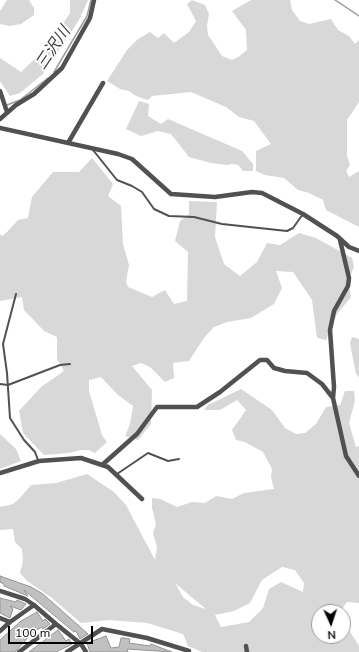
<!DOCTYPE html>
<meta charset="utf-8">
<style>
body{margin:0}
#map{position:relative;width:359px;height:652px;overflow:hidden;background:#fff;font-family:Mulish,sans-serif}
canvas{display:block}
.north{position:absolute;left:311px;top:604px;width:40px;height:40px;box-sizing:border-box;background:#fff;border:1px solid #999;border-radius:50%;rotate:177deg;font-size:11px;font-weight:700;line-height:16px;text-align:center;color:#000}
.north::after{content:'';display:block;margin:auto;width:14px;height:18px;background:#000;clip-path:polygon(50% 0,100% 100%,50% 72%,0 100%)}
.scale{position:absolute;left:8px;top:626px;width:85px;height:18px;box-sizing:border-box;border:2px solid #000;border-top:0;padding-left:5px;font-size:12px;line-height:14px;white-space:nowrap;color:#000;-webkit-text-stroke:3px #fff;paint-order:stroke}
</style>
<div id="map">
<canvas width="359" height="652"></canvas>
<div class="north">N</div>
<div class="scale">100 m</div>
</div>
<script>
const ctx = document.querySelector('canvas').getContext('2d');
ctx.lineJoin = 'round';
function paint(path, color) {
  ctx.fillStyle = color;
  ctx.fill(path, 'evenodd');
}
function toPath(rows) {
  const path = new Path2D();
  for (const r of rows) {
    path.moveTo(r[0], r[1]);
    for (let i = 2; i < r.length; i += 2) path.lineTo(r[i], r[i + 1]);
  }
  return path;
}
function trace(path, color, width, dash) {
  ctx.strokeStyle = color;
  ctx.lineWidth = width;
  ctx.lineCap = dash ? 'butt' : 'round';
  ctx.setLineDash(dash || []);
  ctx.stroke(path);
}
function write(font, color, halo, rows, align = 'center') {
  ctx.font = font + ' Mulish,"Noto Sans JP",sans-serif';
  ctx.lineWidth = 4;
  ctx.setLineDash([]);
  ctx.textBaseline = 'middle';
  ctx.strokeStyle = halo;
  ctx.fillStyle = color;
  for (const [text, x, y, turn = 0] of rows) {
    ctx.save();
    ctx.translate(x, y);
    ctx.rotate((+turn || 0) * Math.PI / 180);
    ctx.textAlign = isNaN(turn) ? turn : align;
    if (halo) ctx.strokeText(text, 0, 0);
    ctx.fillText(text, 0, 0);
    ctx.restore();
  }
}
paint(toPath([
 [7,0,29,0,34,8,34,15,21,24,10,26,0,24,0,11],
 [70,0,88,0,79,20,43,74,20,93,10,96,0,81,0,58,21,72,44,50,62,25,70,13],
 [192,0,205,5,209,14,207,26,208,35,222,56,232,60,238,57,247,50,246,30,232,11,251,0,290,0,292,10,300,21,309,24,331,19,338,30,349,36,355,44,359,40,359,102,347,120,347,156,350,165,346,171,349,177,359,171,359,227,326,210,323,200,309,193,298,190,284,178,265,175,256,171,256,151,271,144,254,121,239,117,226,107,191,92,152,96,148,100,136,96,129,91,120,89,107,81,127,50,138,39,150,32,158,38,164,33,174,43,189,32,196,21,187,4],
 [139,101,149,104,148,116,161,124,168,119,242,151,253,164,253,171,243,171,238,165,232,164,227,165,211,163,189,157,171,134,158,131,141,136,126,129],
 [92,158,113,184,108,196,121,206,123,244,129,265,126,282,128,287,152,297,165,290,174,304,187,301,188,252,175,241,180,221,189,214,189,201,217,202,215,237,224,264,240,276,257,262,267,243,280,245,299,233,316,238,352,258,354,267,348,281,351,297,337,314,326,340,317,338,312,300,293,272,276,271,282,288,274,304,251,318,227,322,214,327,204,338,189,361,173,363,174,378,165,382,150,367,141,363,132,366,152,390,151,424,138,440,125,436,130,424,133,406,118,395,101,377,89,380,89,391,102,435,107,442,95,453,89,450,81,450,69,453,44,455,23,433,19,411,41,387,64,371,57,359,57,337,44,331,24,310,22,297,0,301,0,234,2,236,7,232,18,220,28,218,32,197,53,172,79,172],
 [352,337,359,339,359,377,356,374,350,343],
 [241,389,272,410,285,428,296,434,305,433,316,424,326,407,340,405,345,391,354,391,355,401,349,423,356,447,359,446,359,474,357,477,359,480,359,603,347,602,340,612,319,612,319,636,343,636,343,629,347,627,359,646,359,652,202,652,188,646,183,634,147,623,109,620,81,623,52,598,27,581,20,573,23,561,22,549,15,542,13,529,0,530,0,507,13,504,19,499,31,485,56,483,87,474,114,492,126,505,155,560,157,547,153,533,156,524,152,508,152,498,160,499,177,507,192,502,205,503,216,496,232,499,244,493,274,489,271,477,272,469,263,452,245,442,236,440,232,430,246,410,237,400,220,410,204,410,208,405],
 [282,567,295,570,304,583,303,592,281,582,269,589,263,608,249,622,221,627,215,615,234,611,250,603,262,580],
 [175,583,189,595,206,609,193,605,183,597],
 [0,434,16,449,21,461,0,469]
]), '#d8d8d8');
trace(toPath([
 [335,0,359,16],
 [54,72,87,16,91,0],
 [7,105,20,100,48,78]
]), '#9f9f9f', 1.5);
const building = toPath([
 [0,576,31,587,43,594,88,634,80,639,76,631,74,632,24,590,28,596,4,586,4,584,0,582,0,576],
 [0,598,16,602,17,600,26,604,21,610,10,606,13,609,10,618,0,613,0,598],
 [37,612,43,621,45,619,50,624,43,629,42,627,32,633,15,652,0,652,0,640,21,621,37,612],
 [58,630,66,641,69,639,72,644,56,652,29,652,58,630],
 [106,636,111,648,119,647,121,638,124,638,130,639,129,643,150,646,151,644,172,652,127,649,128,652,90,652,87,643,106,636]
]);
paint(building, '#c0c0c0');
trace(building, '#959595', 1);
trace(toPath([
 [93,150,117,180,132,186,142,192,154,209,169,216,194,217,222,224,287,231,293,228,303,214],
 [16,294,3,344,7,373,10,418,24,440,35,452,38,460],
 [0,384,8,385,60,365,70,364],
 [117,474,148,453,168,461,179,459]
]), '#515151', 2);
trace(toPath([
 [0,91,7,112],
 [0,119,16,105,34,94,62,68,90,18,94,0],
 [0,128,118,154,132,159,171,194,215,197,252,192,262,193,303,214,337,236,349,247,359,251],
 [68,143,103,83],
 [340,240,349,278,348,286,334,311,330,330,334,387,333,398,346,456,359,476],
 [102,465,137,434,157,407,197,407,220,392,260,360,267,360,274,368,285,371,307,373,322,384,333,398],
 [0,473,39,461,81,458,108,467,142,499],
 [0,591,25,599,34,605,10,622,0,618],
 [34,605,56,624],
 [0,631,10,622],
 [246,646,247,652],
 [19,652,56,624,81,644,86,652],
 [67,652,102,629,147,638,189,651,189,652]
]), '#515151', 4.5);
write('italic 16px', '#404040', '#fff', [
 ["三沢川",53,48,-56]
]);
</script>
